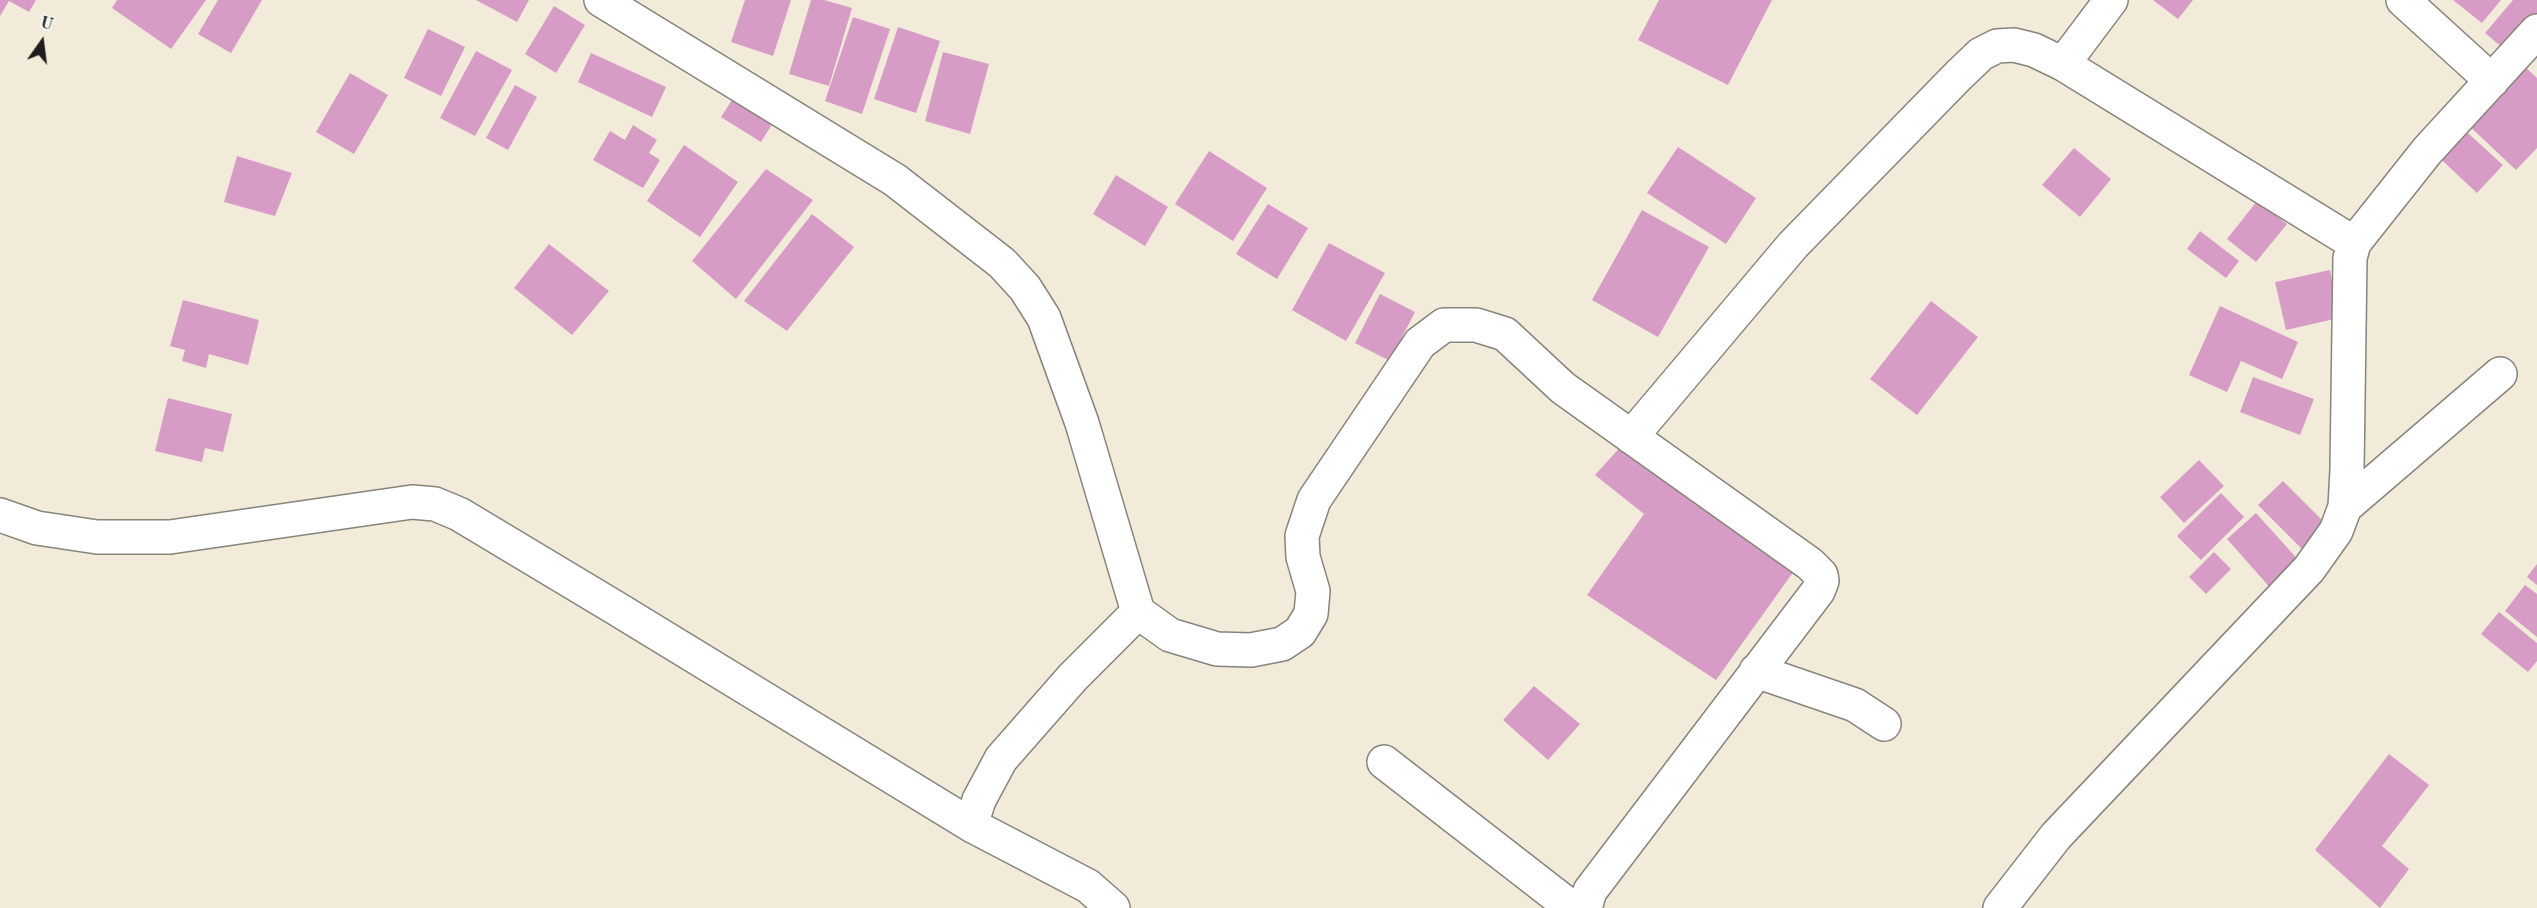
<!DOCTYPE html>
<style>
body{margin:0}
#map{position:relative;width:2537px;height:908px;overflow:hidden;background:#f2ebda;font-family:"Old Standard TT",serif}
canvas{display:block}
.north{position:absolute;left:12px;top:12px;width:60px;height:60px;-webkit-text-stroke:4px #f6f6f2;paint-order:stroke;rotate:14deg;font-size:16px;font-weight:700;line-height:24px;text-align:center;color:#1c1c1c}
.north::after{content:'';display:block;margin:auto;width:21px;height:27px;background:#1c1c1c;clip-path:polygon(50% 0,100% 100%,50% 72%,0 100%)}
</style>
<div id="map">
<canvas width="2537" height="908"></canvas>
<div class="north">U</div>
</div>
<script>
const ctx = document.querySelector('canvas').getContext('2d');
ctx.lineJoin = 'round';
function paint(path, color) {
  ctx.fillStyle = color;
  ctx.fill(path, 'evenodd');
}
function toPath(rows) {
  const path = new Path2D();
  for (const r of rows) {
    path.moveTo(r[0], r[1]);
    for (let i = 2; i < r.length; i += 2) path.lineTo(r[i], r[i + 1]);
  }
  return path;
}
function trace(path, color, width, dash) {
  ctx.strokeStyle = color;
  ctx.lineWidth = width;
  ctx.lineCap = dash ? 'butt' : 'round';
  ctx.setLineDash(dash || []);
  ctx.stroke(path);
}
paint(toPath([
 [0,0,36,0,29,12,9,1,0,16],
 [117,0,206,0,171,49,112,8],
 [218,0,262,0,231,53,198,34],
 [476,0,529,0,517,22],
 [745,0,791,0,773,56,731,42],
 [811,0,824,0,852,8,829,86,789,74],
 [1659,0,1772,0,1728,85,1638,40],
 [2153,0,2193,0,2178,19],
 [2453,0,2501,0,2482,23],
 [2513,0,2537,0,2537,22,2510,54,2485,33],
 [554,6,585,25,556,73,525,54],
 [853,17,890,29,862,114,825,101],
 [898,27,940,41,916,113,874,99],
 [428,29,465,47,441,96,404,78],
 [476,51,512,70,475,136,440,118],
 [943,52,989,64,970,134,925,121],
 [591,53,666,87,652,117,578,82],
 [2519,61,2537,78,2537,148,2516,170,2464,121],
 [350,73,388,95,354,154,316,132],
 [515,85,537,97,508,150,486,138],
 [739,89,779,113,761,142,721,117],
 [2457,123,2503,165,2477,193,2431,150],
 [633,125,657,140,649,153,660,160,643,188,593,160,610,131,625,140],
 [684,145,738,182,700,237,647,201],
 [1678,147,1756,198,1726,244,1647,193],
 [2074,148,2111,179,2080,217,2042,185],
 [1209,151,1267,188,1233,241,1175,204],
 [237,156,292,173,275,216,224,202],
 [766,169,813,200,736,299,692,261],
 [1116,175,1168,207,1145,246,1093,214],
 [2257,201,2287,224,2256,262,2227,239],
 [1268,204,1308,228,1277,279,1236,254],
 [1642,210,1709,247,1658,337,1592,300],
 [812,214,854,247,787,331,744,301],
 [2200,231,2239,261,2226,278,2187,249],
 [1329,243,1385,273,1346,341,1292,310],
 [549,244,609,291,572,335,514,288],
 [2330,270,2339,318,2286,330,2275,282],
 [1380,294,1415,312,1390,361,1355,343],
 [183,300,259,320,248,365,209,354,206,368,182,361,185,350,170,346],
 [1931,301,1978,337,1917,415,1870,379],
 [2220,306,2298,342,2282,379,2241,361,2227,392,2189,375],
 [2253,377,2314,399,2300,435,2240,412],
 [168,398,232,414,223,452,205,448,202,462,155,451],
 [1625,442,1799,564,1716,680,1587,595,1644,514,1595,475],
 [2199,460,2224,486,2184,523,2160,497],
 [2283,481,2328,526,2303,550,2258,505],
 [2221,493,2244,517,2201,560,2177,536],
 [2256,513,2302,564,2273,591,2227,539],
 [2214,552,2231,569,2206,594,2189,577],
 [2537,564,2537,585,2527,577],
 [2525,585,2537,594,2537,637,2505,611],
 [2499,612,2537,643,2537,661,2528,672,2481,634],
 [1534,686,1580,724,1548,760,1503,720],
 [2389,754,2429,785,2382,846,2409,869,2380,908,2315,850]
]), '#d79cc6');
const minor = toPath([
 [601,0,895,180,1002,263,1025,288,1044,318,1082,423,1138,612,1170,635,1217,649,1251,650,1282,644,1300,632,1311,614,1313,591,1303,557,1302,536,1314,500,1420,343,1444,325,1476,325,1505,334,1563,388,1810,564,1821,575,1822,581,1818,591,1590,891,1585,908],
 [2403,0,2492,81],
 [2063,64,2111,0],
 [1631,437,1793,245,1959,75,1981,54,1997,46,2014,45,2034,50,2063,64,2354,243],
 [2345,507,2500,374],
 [0,515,37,528,97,537,170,537,412,502,435,504,459,514,614,607,971,825,1088,886,1113,908],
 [1756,671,1855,705,1884,724],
 [1384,762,1572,908],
 [971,825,979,800,1001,759,1073,677,1138,612],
 [2000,908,2056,836,2309,569,2336,531,2345,507,2347,470,2350,258,2354,243,2427,151,2537,31]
]);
trace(minor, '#87847b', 36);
trace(minor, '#fff', 33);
</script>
